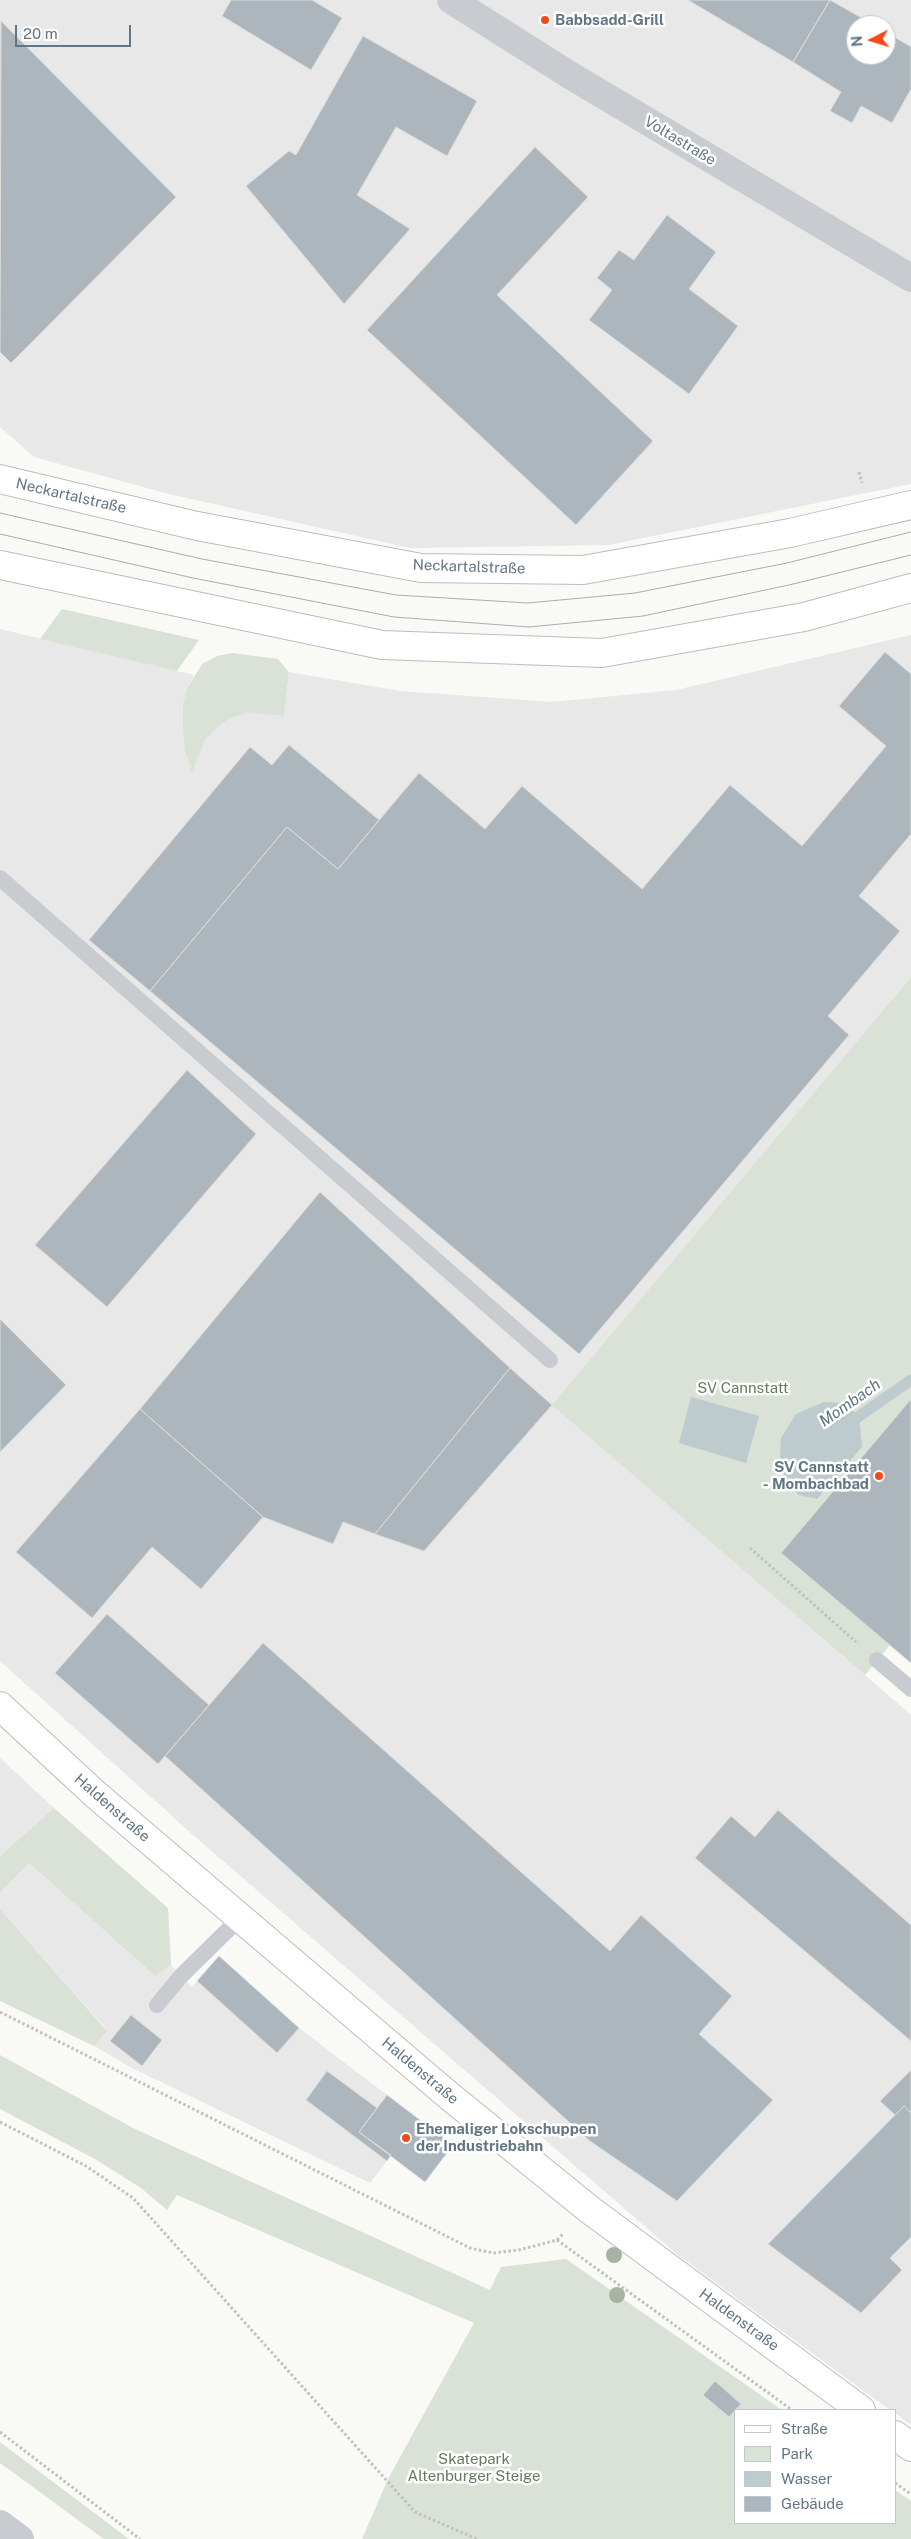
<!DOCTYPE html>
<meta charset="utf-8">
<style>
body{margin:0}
#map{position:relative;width:911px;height:2539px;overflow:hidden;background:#f9f9f6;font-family:"Public Sans",sans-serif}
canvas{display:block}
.legend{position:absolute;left:734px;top:2409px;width:162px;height:115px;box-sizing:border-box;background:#fff;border:1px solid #c0c8ce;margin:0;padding:6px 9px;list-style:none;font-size:15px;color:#617584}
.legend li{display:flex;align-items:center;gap:10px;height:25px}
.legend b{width:25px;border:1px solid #c0c8ce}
.north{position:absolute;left:846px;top:15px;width:50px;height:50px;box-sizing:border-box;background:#fff;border:1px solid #c0c8ce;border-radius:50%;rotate:265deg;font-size:14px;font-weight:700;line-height:20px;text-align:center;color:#617584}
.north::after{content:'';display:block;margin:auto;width:18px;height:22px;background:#f34a1c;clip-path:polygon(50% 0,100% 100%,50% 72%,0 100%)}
.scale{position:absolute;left:15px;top:25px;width:116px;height:22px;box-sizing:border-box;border:2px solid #617584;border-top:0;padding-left:6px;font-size:15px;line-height:18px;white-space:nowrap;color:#617584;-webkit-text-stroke:4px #fff;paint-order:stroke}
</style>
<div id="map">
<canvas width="911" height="2539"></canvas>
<ul class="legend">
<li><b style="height:6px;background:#fff"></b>Straße</li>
<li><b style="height:14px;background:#dae1d7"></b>Park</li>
<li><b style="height:14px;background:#bdcace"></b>Wasser</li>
<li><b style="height:14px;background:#acb6bc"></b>Gebäude</li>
</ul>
<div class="north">N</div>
<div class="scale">20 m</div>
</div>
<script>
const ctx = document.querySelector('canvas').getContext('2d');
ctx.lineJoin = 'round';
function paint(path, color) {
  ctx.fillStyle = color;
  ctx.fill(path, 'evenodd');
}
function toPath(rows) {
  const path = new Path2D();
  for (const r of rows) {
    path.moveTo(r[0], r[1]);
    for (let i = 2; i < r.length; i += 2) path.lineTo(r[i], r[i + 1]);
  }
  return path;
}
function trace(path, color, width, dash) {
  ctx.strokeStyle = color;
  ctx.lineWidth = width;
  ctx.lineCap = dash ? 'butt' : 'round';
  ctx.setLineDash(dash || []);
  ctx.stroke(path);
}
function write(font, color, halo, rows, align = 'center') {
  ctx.font = font + ' "Public Sans",sans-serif';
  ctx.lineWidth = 5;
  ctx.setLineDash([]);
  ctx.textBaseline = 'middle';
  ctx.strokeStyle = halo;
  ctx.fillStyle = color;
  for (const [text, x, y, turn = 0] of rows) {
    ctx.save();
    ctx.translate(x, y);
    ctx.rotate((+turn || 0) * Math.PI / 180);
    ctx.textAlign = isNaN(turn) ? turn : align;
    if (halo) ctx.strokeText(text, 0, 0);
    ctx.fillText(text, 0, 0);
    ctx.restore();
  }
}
paint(toPath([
 [0,0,911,0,911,484,608,545,410,548,169,494,34,457,0,427],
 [856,25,886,25,886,55,856,55],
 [0,629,194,675,188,687,185,751,192,772,205,740,219,726,231,718,248,713,284,716,289,672,400,691,552,702,676,690,911,635,911,977,553,1405,911,1715,911,2425,895,2413,895,2410,890,2410,678,2255,192,1834,0,1661],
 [0,1758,54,1808,0,1856],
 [29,1863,155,1976,171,1965,192,1987,219,1956,299,2028,387,2095,360,2132,391,2155,370,2183,130,2067,94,2046,107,2030,0,1909,0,1893]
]), '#e7e8e7');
paint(toPath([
 [62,609,199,640,177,671,40,639],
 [232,653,278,659,289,672,284,716,248,713,231,718,219,726,205,740,192,773,185,751,183,729,183,705,188,687,202,664,217,656],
 [911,977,911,1399,781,1553,890,1645,865,1675,552,1405],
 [54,1808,168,1908,171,1965,155,1976,29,1863,0,1893,0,1856],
 [0,1909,107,2031,94,2046,0,2001],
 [0,2055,135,2129,490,2290,501,2267,566,2259,782,2410,735,2410,735,2523,895,2523,895,2490,911,2501,911,2539,362,2539,388,2479,474,2323,177,2195,167,2210,141,2188,95,2159,0,2109],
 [0,2442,129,2539,104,2539,0,2463]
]), '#dae1d7');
paint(toPath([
 [691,1397,759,1416,746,1463,679,1443],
 [824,1402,843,1403,859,1416,862,1447,817,1499,799,1495,787,1485,780,1461,781,1438,796,1414]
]), '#bdcace');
trace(toPath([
 [848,1424,911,1380]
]), '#bdcace', 11);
const building = toPath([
 [231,0,312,0,342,18,311,70,222,16,231,0],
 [688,0,830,0,793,62,688,0],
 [830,0,874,25,856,25,856,55,886,55,886,32,911,47,911,89,892,123,861,106,852,123,830,111,841,92,793,62,830,0],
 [1,21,176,197,11,363,0,352,1,21],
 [363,36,477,101,447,156,396,127,357,195,410,229,344,304,246,186,289,151,296,155,363,36],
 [535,147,588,197,497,295,653,441,576,525,367,330,535,147],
 [667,215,716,252,689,289,738,326,689,394,589,320,612,290,597,278,619,250,634,260,667,215],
 [885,652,911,674,911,834,859,896,900,931,828,1016,849,1035,579,1354,150,991,287,827,338,869,419,773,485,829,522,786,642,889,730,785,802,846,886,746,839,706,885,652],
 [289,745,379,820,338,869,287,827,150,991,89,940,250,747,272,765,289,745],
 [187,1070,256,1134,107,1307,35,1245,187,1070],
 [320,1192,510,1368,375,1534,343,1522,333,1544,263,1517,140,1409,320,1192],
 [0,1319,66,1385,0,1452,0,1319],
 [510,1368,552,1405,424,1551,375,1534,510,1368],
 [911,1399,911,1663,781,1553,911,1399],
 [140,1409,263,1517,201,1589,152,1547,92,1618,16,1552,140,1409],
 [107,1614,209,1705,158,1764,55,1673,107,1614],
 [263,1643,610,1951,641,1915,732,1996,699,2034,773,2100,677,2201,590,2141,165,1756,263,1643],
 [778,1810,911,1925,911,2041,695,1858,731,1816,755,1837,778,1810],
 [219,1956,299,2028,277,2053,197,1981,219,1956],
 [131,2015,162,2040,142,2066,110,2041,131,2015],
 [911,2070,911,2113,904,2106,895,2115,880,2101,911,2070],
 [327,2071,377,2108,359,2132,391,2155,387,2161,306,2100,327,2071],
 [387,2095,453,2145,425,2182,359,2132,387,2095],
 [904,2106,911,2113,911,2237,890,2258,902,2270,861,2313,768,2244,904,2106],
 [715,2381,741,2404,729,2417,703,2395,715,2381]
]);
paint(building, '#acb6bc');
trace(building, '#dbdbd8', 1);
const secondary = toPath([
 [0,479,197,526,421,568,583,570,790,533,911,505],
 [0,565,382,645,602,653,804,617,911,588],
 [0,1706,95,1794,448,2095,590,2210,861,2410],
 [895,2435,911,2447]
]);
trace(secondary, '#b8bec3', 30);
trace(toPath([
 [859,472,862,483],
 [750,1548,856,1642],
 [0,2012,470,2248,493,2253,519,2250,557,2240,564,2233],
 [0,2122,86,2166,133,2198,415,2512,477,2539],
 [557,2240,792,2410],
 [0,2432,140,2539],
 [895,2483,911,2494]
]), '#bfc2c4', 3, [2.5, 2.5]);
trace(toPath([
 [0,878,550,1360],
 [877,1660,911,1689],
 [157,2005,181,1976,239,1919]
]), '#c8ccd0', 16);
trace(toPath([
 [451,0,568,74,911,278],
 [0,2524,20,2539]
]), '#c8ccd0', 28);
trace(secondary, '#fff', 28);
trace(toPath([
 [0,513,202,559,396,595,528,603,635,593,787,563,911,532],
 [0,534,193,578,394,617,529,627,643,616,789,585,911,555]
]), '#a6adb3', 1);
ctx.fillStyle = '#a8b3a4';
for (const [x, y] of [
 [614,2255],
 [617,2295]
]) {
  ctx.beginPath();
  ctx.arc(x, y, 8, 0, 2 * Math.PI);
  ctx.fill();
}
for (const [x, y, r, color] of [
 [545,20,5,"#f34a1c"],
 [879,1476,5,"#f34a1c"],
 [406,2138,5,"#f34a1c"]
]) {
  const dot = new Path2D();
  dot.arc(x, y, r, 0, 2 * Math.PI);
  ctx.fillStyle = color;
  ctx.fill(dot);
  trace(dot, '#fff', 2);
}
write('bold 15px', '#617584', '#fff', [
 ["Babbsadd-Grill",555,20],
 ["SV Cannstatt",869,1467,"right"],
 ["- Mombachbad",869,1484,"right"],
 ["Ehemaliger Lokschuppen",416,2129],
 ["der Industriebahn",416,2146]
], 'left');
write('15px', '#617584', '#fff', [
 ["Voltastraße",680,141,31],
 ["Neckartalstraße",71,496,13],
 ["Neckartalstraße",469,567,2],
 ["Haldenstraße",112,1808,41],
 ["Haldenstraße",420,2071,40],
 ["Haldenstraße",739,2320,36]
]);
write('15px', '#667a61', '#fff', [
 ["SV Cannstatt",743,1388],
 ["Skatepark",474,2459],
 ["Altenburger Steige",474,2476]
]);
write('italic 16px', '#5c767e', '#fff', [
 ["Mombach",850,1403,-35]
]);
</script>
